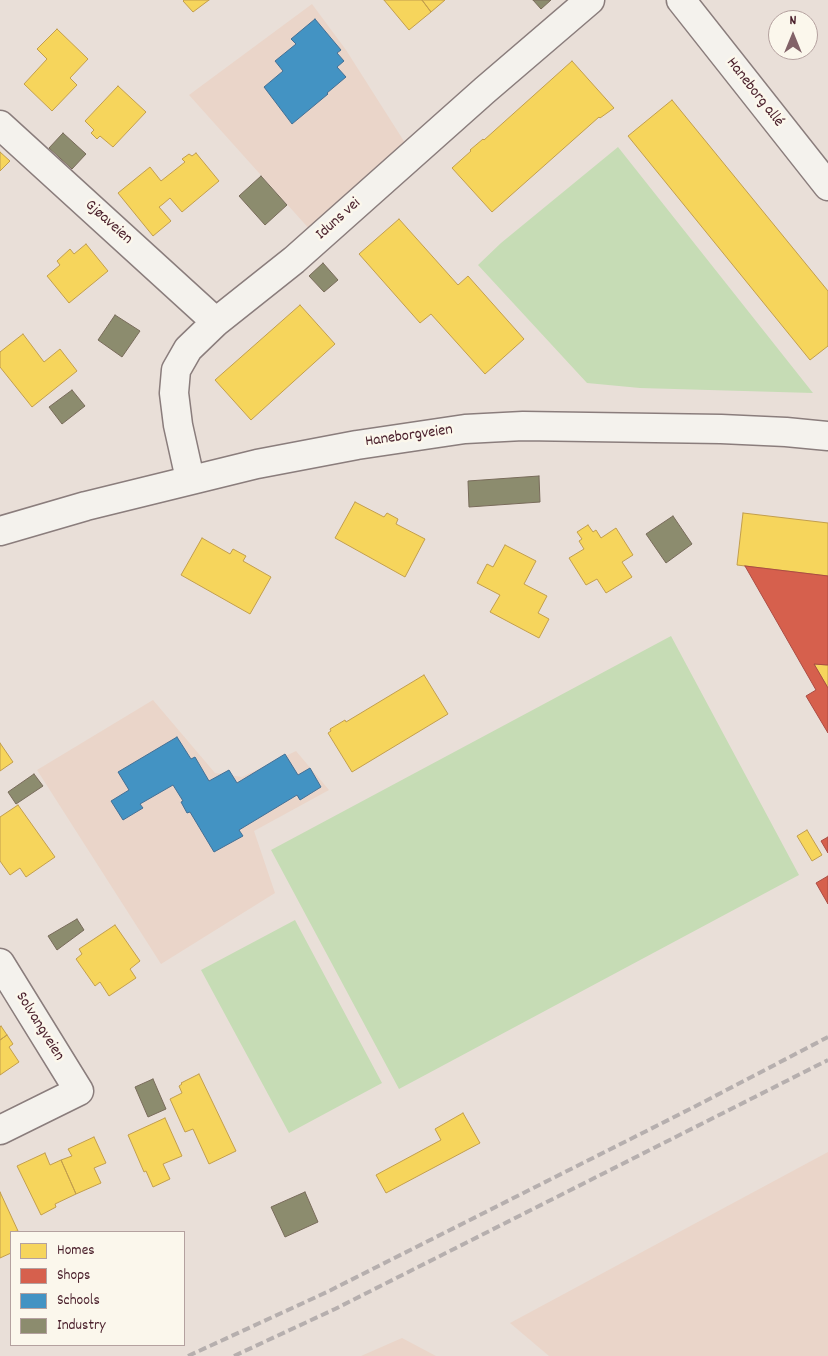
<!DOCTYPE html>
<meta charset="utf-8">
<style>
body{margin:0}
#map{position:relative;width:828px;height:1356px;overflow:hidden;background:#e9dfd8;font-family:Dekko,sans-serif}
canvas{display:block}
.legend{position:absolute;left:10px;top:1231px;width:175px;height:115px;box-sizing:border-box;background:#fbf7ec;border:1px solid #b4a19f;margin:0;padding:6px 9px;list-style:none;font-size:15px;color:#4a1f2b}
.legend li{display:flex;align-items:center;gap:10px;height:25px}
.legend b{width:25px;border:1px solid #b4a19f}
.north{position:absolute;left:768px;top:10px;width:50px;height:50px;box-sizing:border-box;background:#fbf7ec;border:1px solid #b4a19f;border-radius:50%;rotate:0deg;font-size:14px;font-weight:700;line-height:20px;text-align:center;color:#4a1f2b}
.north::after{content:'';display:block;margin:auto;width:18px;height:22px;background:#826268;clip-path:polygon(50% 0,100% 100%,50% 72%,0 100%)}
</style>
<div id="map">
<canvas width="828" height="1356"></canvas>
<ul class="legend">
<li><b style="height:14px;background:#f6d55c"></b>Homes</li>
<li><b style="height:14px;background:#d6604d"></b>Shops</li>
<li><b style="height:14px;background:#4393c3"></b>Schools</li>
<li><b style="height:14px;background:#8c8c6e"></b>Industry</li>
</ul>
<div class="north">N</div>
</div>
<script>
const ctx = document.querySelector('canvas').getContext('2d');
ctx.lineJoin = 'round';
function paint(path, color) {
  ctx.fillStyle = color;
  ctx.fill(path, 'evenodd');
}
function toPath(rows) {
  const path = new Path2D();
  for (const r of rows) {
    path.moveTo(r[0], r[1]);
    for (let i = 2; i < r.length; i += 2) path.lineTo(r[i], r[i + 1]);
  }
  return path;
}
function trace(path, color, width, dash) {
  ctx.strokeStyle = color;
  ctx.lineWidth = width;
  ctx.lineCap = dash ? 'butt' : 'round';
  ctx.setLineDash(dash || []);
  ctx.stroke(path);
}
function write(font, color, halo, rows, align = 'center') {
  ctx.font = font + ' Dekko,sans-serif';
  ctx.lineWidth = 5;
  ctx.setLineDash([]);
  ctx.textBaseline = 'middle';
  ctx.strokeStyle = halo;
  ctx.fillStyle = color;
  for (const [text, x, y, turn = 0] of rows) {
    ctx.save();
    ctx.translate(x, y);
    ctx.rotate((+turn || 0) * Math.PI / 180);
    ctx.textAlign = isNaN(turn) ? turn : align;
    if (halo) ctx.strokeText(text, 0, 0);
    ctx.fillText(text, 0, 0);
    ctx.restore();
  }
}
paint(toPath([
 [312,4,346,50,407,146,312,232,189,95],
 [153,700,215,773,242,777,296,751,329,790,254,831,275,893,161,964,37,770],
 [828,1152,828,1356,549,1356,510,1323],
 [402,1338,436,1356,361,1356]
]), '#ead5c9');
paint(toPath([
 [618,147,813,393,640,388,587,383,478,265,501,243],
 [671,636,799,875,399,1089,271,850],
 [295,920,382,1083,289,1133,201,970]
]), '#c6dcb5');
const homes = toPath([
 [209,0,193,12,183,1,184,0,209,0],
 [384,0,422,0,431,12,409,30,384,0],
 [422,0,445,0,431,12,422,0],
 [57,29,88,59,70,78,77,85,52,111,24,84,47,59,37,49,57,29],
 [572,61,614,108,600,118,599,117,492,212,452,168,471,151,470,150,483,139,484,140,572,61],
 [118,86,146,112,113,147,100,136,97,139,91,133,94,130,85,121,118,86],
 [672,100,828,291,828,346,810,360,628,136,672,100],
 [0,152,10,161,0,171,0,152],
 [196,153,219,181,182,212,170,198,163,204,159,207,171,221,153,236,118,193,150,167,161,181,185,162,182,159,189,154,192,156,196,153],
 [399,219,458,285,468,276,524,339,485,374,431,314,420,323,359,254,399,219],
 [86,244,108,271,69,303,47,276,60,265,57,261,70,249,74,254,86,244],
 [300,305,335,344,251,420,215,380,300,305],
 [23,334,44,362,60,349,77,371,32,407,0,367,0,352,23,334],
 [355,502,384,517,387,513,398,519,396,524,425,539,405,577,335,538,355,502],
 [743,513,828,523,828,576,737,565,743,513],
 [588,525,593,532,596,530,601,538,616,528,633,555,622,562,632,577,606,593,597,579,586,585,569,558,584,549,579,541,582,539,577,532,588,525],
 [202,538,230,554,233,549,246,556,243,561,271,577,250,614,181,575,202,538],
 [505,545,536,561,524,584,547,596,538,613,549,619,539,638,490,612,500,595,477,583,487,564,493,567,505,545],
 [814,664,828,665,828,688,814,664],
 [424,675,448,714,352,772,328,733,331,731,330,729,345,720,346,722,424,675],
 [0,743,13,762,0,771,0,743],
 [18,805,55,857,26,877,20,868,10,875,0,861,0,817,18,805],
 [807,830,822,855,812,861,797,836,807,830],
 [115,925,140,961,130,969,136,978,109,996,100,982,95,986,76,959,82,954,79,949,115,925],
 [1,1026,7,1035,0,1040,0,1027,1,1026],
 [7,1035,13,1044,9,1047,19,1062,0,1075,0,1040,7,1035],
 [199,1074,236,1151,209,1164,193,1129,185,1132,170,1099,182,1093,179,1086,182,1084,181,1083,199,1074],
 [463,1113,480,1143,386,1193,376,1175,441,1140,435,1129,463,1113],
 [165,1118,182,1156,163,1164,170,1179,153,1187,146,1171,144,1172,128,1135,165,1118],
 [94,1137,106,1163,94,1168,101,1183,76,1194,61,1160,72,1156,68,1149,94,1137],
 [45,1153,50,1165,61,1160,76,1194,55,1204,56,1207,41,1215,17,1166,45,1153],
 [0,1192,18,1231,11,1232,11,1253,0,1258,0,1192]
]);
paint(homes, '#f6d55c');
trace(homes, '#c29e4d', 1);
const shops = toPath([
 [745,566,828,576,828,665,814,664,828,688,828,733,806,696,816,690,745,566],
 [828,837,828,853,821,841,828,837],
 [828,876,828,904,816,883,828,876]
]);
paint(shops, '#d6604d');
trace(shops, '#ac4c43', 1);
const schools = toPath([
 [315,19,341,50,337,53,344,61,337,67,346,77,327,93,328,94,292,124,264,87,283,71,275,61,296,44,291,39,315,19],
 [177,737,191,759,195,757,209,781,229,770,237,783,285,754,298,775,310,768,321,787,300,800,297,795,239,830,243,836,214,852,190,812,187,813,181,802,183,801,173,785,140,804,143,808,123,820,111,801,129,790,118,772,177,737]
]);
paint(schools, '#4393c3');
trace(schools, '#457095', 1);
const industry = toPath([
 [533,0,551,0,541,9,533,0],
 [63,133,86,154,72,169,49,148,63,133],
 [261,176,287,205,265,225,239,196,261,176],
 [323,263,338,280,324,292,309,276,323,263],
 [115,315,140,331,122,357,98,340,115,315],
 [72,390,85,406,62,424,49,407,72,390],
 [539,476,540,502,469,507,468,481,539,476],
 [673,516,692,544,666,563,646,534,673,516],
 [34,774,43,786,16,804,8,792,34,774],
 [77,919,84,930,57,950,48,936,77,919],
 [153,1079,166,1109,148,1117,135,1087,153,1079],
 [305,1192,318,1222,285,1237,271,1207,305,1192]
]);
paint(industry, '#8c8c6e');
trace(industry, '#786b5a', 1);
const street = toPath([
 [681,0,828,186],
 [0,125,216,322],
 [190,479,178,425,174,393,176,370,188,349,216,322,294,260,485,90,590,0],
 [0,963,79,1091,0,1130]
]);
const secondary = toPath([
 [0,531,86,506,257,464,357,445,465,429,523,426,721,429,786,432,828,436]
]);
trace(street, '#8a7d7c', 31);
trace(secondary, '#8a7d7c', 31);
trace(street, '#f4f2ed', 28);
trace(secondary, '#f4f2ed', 28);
trace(toPath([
 [188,1356,327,1292,694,1107,828,1037],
 [234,1356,335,1309,828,1060]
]), '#b6afae', 4, [8, 4]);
write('16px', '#4a1f2b', '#fbf7ec', [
 ["Haneborg allé",754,93,52],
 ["Iduns vei",339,220,-42],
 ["Gjøaveien",108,223,42],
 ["Haneborgveien",409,437,-8],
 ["Solvangveien",39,1027,58]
]);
</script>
